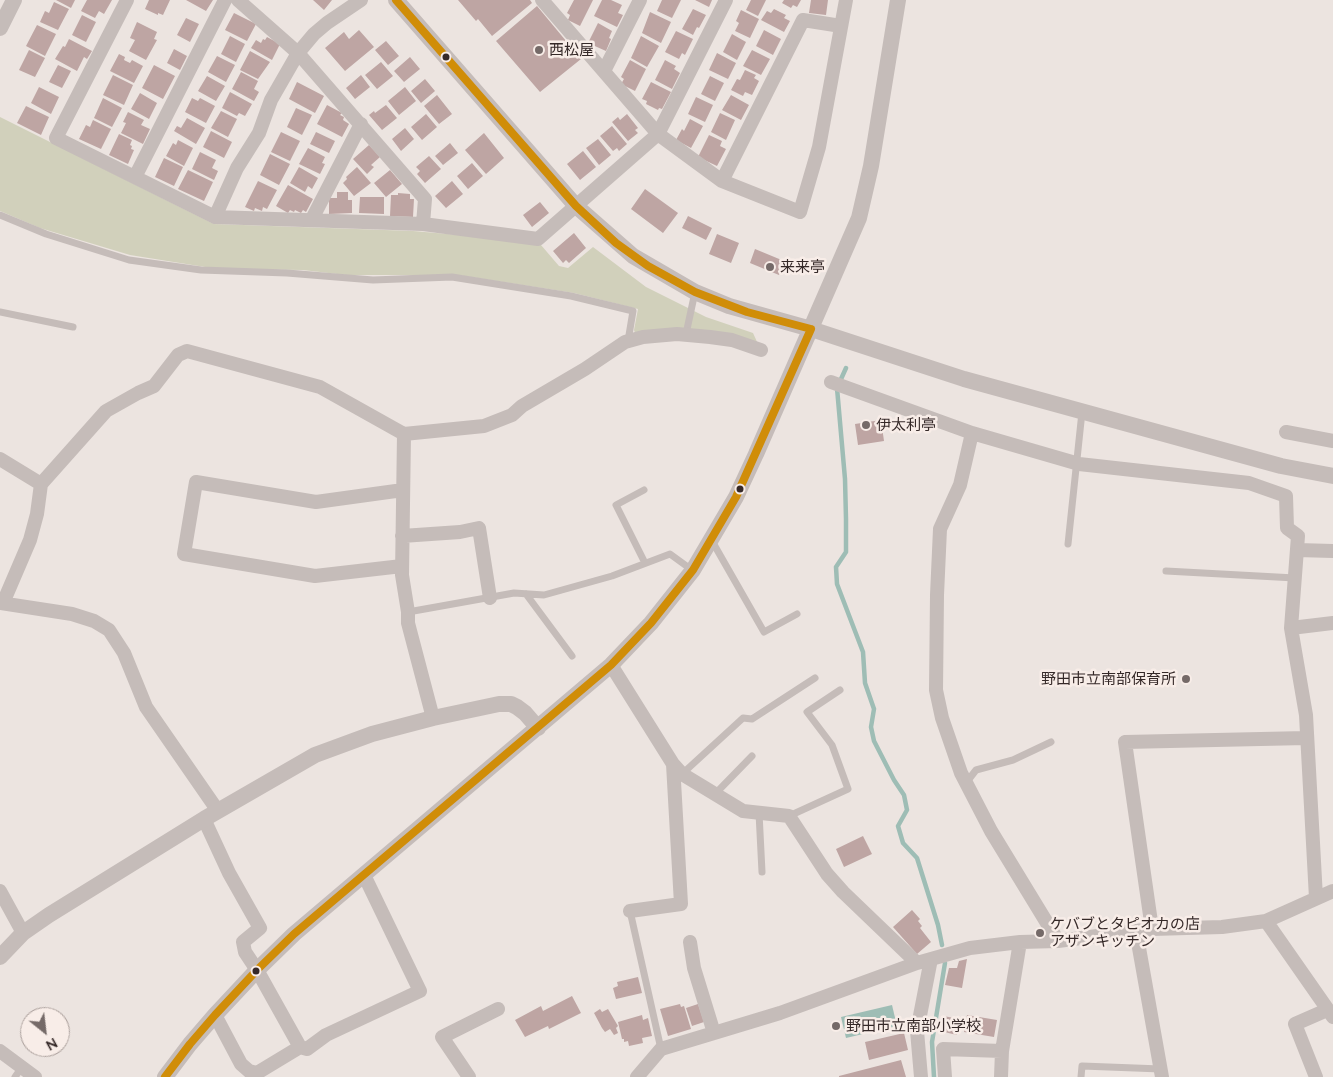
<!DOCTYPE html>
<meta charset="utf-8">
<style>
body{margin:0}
#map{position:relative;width:1333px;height:1077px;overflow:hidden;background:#ece4e0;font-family:Mulish,sans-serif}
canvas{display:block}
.north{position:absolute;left:20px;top:1007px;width:50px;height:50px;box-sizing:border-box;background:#f8ede8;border:1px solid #aa9f9b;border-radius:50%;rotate:151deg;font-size:14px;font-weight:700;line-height:20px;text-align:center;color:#352928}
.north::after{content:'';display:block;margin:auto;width:18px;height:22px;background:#756a68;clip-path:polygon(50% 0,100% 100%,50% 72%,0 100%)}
</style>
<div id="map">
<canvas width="1333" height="1077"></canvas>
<div class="north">N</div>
</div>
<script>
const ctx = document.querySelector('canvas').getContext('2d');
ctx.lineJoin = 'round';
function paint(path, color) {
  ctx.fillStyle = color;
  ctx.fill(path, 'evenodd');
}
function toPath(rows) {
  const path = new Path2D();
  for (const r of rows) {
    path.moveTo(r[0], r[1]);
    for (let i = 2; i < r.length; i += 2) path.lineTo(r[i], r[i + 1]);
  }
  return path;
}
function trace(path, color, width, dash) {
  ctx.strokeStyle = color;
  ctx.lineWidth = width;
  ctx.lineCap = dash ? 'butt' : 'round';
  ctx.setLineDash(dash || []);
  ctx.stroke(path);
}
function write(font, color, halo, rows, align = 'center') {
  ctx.font = font + ' Mulish,"Noto Sans JP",sans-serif';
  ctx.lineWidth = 5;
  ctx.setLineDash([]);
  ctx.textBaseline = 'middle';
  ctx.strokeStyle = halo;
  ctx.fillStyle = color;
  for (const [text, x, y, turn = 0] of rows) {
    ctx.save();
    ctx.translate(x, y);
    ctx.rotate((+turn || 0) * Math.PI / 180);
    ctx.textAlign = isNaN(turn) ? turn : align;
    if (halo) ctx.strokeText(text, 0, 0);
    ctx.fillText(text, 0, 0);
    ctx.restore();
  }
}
paint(toPath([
 [0,117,214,224,413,231,482,237,541,245,559,266,568,268,593,247,646,287,706,317,753,333,758,344,635,333,634,330,638,309,574,293,458,275,346,275,303,270,234,269,205,267,130,255,40,228,0,211]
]), '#d1d0bb');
paint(toPath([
 [892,1005,897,1026,846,1038,841,1017]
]), '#9ebdb5');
trace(toPath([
 [846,368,837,388,845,479,846,519,846,552,836,567,837,584,863,652,865,683,874,709,871,727,874,741,894,780,904,795,907,810,898,826,903,843,917,858,938,925,942,945],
 [934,1077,932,1042,945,963]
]), '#9ebdb5', 4.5);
paint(toPath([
 [56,0,75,0,71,8],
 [87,0,112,0,104,14,99,11,95,18,81,11],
 [149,0,170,0,163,15,158,13,158,15,145,9],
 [186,0,213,0,206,11],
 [313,0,332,0,324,10],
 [458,0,530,0,532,3,492,36,478,19,476,21],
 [574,0,593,0,580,26,568,20,570,15,567,13],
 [602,0,611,0,622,5,618,13,623,15,617,27,594,16],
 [662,0,681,0,672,18,657,11],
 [695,0,712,0,709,7],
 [751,0,766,0,758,16,746,10],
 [784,0,801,0,797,7,793,5,791,8,782,3],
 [811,0,828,0,826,15,809,13],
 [54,2,69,9,58,30,40,22,45,11,49,13],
 [537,6,581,59,540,92,496,41],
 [693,9,706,15,699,28,697,27,693,35,682,29],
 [774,9,786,15,784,18,790,21,784,32,761,20,767,11,771,13],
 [741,10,759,19,750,38,735,31,739,23,736,21],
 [650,12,671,22,661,43,642,33],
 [234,13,256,24,247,41,225,30],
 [82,15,96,22,86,42,72,35],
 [186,18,199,24,190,42,177,35],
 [137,22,157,32,154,39,157,40,146,60,129,51,135,40,130,38],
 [598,23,612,31,609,38,611,39,606,51,588,43],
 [37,25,56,34,45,56,26,46],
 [359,30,374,47,345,71,325,48,344,32,349,39],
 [764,30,781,39,773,55,756,46],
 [676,31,693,39,685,55,682,53,679,59,665,52],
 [732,34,746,42,737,60,723,52],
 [230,36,245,44,236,62,221,54],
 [641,36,659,46,647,67,631,58],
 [267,37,280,44,272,60,251,48,256,40,261,43,263,39,265,40],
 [69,39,92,51,87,59,84,57,77,71,55,59,63,46,65,47],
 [386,41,399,56,388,65,375,50],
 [174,49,187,56,180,70,167,63],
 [29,50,45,58,35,77,19,70],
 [752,50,770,59,761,75,743,66],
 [250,51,270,62,258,79,240,70],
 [717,53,736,63,728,79,709,70],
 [119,54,125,57,124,60,130,63,132,60,143,66,134,83,110,71],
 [217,56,235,65,226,82,208,72],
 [410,57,420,69,404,82,394,71],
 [630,60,646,69,635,91,621,84,624,79,621,77],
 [665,60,676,66,674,69,680,73,672,89,655,80],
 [381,62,393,76,377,89,365,75],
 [58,65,71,71,62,88,49,82],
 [154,65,175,76,163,99,142,88],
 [745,70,756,75,754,78,759,81,752,95,745,92,743,96,731,90,737,79,740,80],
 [241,72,258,81,254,89,259,92,254,101,232,89],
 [113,75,133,85,124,105,103,95],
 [361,75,370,87,355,99,346,88],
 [207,76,225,86,216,101,198,91],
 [710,76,724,83,715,101,701,94],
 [425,79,435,91,421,103,411,91],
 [297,82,324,96,315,113,289,99],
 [651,82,671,92,662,109,659,108,658,110,646,104,647,101,642,99],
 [39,87,59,97,51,114,31,103],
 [405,87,416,101,399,115,388,101],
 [230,92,252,104,245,116,239,113,237,116,222,108],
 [140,93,157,103,149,119,131,109],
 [437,95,452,114,439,124,424,106],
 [731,95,749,105,741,120,722,110],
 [696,97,713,105,705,122,688,114],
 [103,98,122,108,112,127,94,118],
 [192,98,198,101,200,98,215,106,206,123,185,112],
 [327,105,342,113,340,115,344,117,343,120,349,124,342,137,317,124],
 [386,105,397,118,382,130,369,115,374,111,375,113],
 [26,106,49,117,41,135,17,123],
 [296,108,312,115,302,135,287,127],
 [221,111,237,119,228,137,211,128],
 [128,112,144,120,141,125,150,129,143,144,121,133,126,123,123,122],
 [720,113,735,120,726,140,711,132],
 [426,114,437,127,422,140,411,127],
 [627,114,638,128,635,130,638,133,628,141,612,122,618,117,620,120],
 [187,118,205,128,196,144,174,131,177,126,181,128],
 [690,119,703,126,691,148,676,140,682,129,684,131],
 [93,120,111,129,101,149,79,139,86,125,90,127],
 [612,126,627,144,619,151,617,148,613,151,600,136],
 [405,128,414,139,401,151,392,139],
 [211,131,232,142,224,158,203,147],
 [281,132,300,141,290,161,271,152],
 [316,132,335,141,329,153,310,144],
 [484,133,504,158,486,174,465,150],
 [119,134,132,140,130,145,132,146,131,149,134,150,128,164,109,155],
 [709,135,722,141,720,146,726,149,717,166,698,157],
 [598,139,611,155,599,165,586,148],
 [178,140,193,148,184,166,166,156,173,143,176,145],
 [450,143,458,153,443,165,435,156],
 [369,145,380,157,371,165,374,167,367,174,353,159],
 [308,148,325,157,322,163,325,164,320,174,299,164],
 [583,151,596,167,580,180,567,164],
 [200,152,216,160,212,168,218,171,214,180,192,169],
 [270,154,290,164,279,185,260,175],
 [429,156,441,169,425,183,417,174,420,171,416,167],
 [164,158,183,167,174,186,155,177],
 [472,163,483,176,468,189,457,176],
 [299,167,318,178,312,189,308,186,305,192,290,183],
 [357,167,371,183,354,196,343,183,347,179,346,177],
 [188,170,213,182,204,201,178,189],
 [390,170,402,184,386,197,374,183],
 [258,181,277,190,267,209,263,207,262,211,255,208,254,211,245,207],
 [452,181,463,194,446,208,435,196],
 [288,185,313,199,306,212,303,210,301,213,295,210,294,212,290,210,288,213,276,206],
 [645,189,678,213,663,233,631,209],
 [337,192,348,192,348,200,352,200,352,213,329,214,329,198,337,198],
 [398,193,410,194,410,199,414,199,413,217,390,216,391,195,398,195],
 [360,197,384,197,384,214,359,213],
 [540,202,549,213,532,227,523,215],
 [688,216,712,228,706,240,682,228],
 [574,233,586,248,569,263,566,260,563,263,553,251],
 [717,234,739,243,731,263,709,254],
 [755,249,784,261,779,275,750,263],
 [881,420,884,441,858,445,855,424],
 [863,836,872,854,844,867,836,849],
 [912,910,920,919,918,921,922,926,920,928,931,942,917,954,893,927],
 [967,959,962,988,945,985,949,968,957,968,959,961],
 [638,977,642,993,616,999,613,988,618,986,617,982],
 [572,996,581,1013,549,1029,548,1026,525,1037,515,1020,541,1006,543,1011],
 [680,1004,681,1007,684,1006,691,1029,668,1036,660,1009],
 [698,1004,704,1022,692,1026,686,1008],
 [600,1009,602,1012,608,1009,618,1026,616,1028,618,1033,614,1035,610,1029,605,1032,602,1028,594,1013],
 [642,1015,643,1020,648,1018,652,1036,642,1038,643,1043,629,1046,628,1041,624,1042,624,1039,622,1039,618,1022],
 [967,1015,997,1020,994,1037,964,1032],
 [943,1016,960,1019,957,1035,940,1031],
 [904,1033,908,1050,869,1060,865,1042],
 [901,1060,906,1077,839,1077,839,1076]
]), '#bea5a3');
trace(toPath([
 [0,215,46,234,129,260,201,270,287,273,373,280,452,277,571,296,633,311,628,341],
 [0,312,73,327],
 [686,334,695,292],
 [644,490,616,505,645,563],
 [712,541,764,632,797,614],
 [1068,544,1082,412],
 [1166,571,1295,578],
 [526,594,572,656],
 [408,612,514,593,544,595,612,576,670,554,692,570],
 [682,774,743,718,752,719,815,678],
 [966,783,976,770,1013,760,1051,742],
 [715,794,752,756],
 [759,813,762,872],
 [789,816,848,789,832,745,807,712,840,690],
 [630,911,661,1049],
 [15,1077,22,1067],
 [1081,1077,1082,1066,1161,1069]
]), '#c5bcb9', 7);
trace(toPath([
 [127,0,56,138,215,217,423,224,538,239,658,134,726,0],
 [238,0,298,53,425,199,423,224],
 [542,0,658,134,722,181,800,212,819,147,846,0],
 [604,71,640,0],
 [135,177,225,0],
 [722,181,803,20,841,26],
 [215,217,237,168,259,133,271,100,298,53,314,34,327,23,361,0],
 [312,219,361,124],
 [831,382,972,433,1079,464,1249,483,1286,496,1287,528,1298,536,1291,628,1306,715,1316,898],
 [1286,432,1333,441],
 [972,433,960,485,940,529,937,595,936,690,942,718,961,773,991,831,1058,941],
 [404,434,402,575,408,612,408,623,433,718],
 [0,459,41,484],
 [402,536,460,532,479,528,490,598],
 [1297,550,1333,551],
 [402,566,315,576,184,554,196,482,316,502,403,490],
 [0,603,72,614,94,621,109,630,124,653,146,707,218,811],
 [3,603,30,540,37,514,41,484,106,411,138,393,154,386,178,355,187,351,320,387,404,434,484,426,512,415,522,406,585,369,625,342,643,337,677,334,710,337,732,340,761,350],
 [1291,628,1333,623],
 [611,665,673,764,681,904,630,911],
 [673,764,682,774,743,811,789,816,827,874,843,892,917,963],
 [204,819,229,873,260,928,243,942,245,952,257,970,300,1047,307,1049,326,1035,420,991,364,875],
 [0,891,23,933],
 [1266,921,1333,1017],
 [1152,929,1125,742,1306,738],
 [1136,931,1162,1077],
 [215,1015,241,1064,249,1071,257,1073,300,1047],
 [714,1033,780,1013,917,963,970,948,1020,942,1058,941,1152,929,1222,927,1266,921,1333,891],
 [0,1051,35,1077],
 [469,1077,442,1037,498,1009],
 [637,1077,661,1049,714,1033,694,968,690,942],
 [921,1077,917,1031,931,959],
 [945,1077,943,1049,1002,1051],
 [1001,1077,1002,1051,1020,942],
 [1316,1077,1295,1024,1327,1010]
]), '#c5bcb9', 14);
trace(toPath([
 [396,0,576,206,633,256,695,292,729,306,811,329,964,379,1281,466,1333,476],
 [0,28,14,0],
 [0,957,23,933,49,915,204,819,315,755,372,734,433,718,499,704,511,704,517,707,525,713,538,728],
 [165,1077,190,1044,215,1015,257,970,294,934,611,665,651,623,693,570,736,497,756,454,859,218,871,166,898,0]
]), '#c5bcb9', 16);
trace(toPath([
 [165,1077,190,1044,215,1015,257,970,294,934,611,665,651,623,693,570,736,497,811,329,747,312,695,292,648,266,616,243,576,206,396,0]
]), '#d08d08', 8);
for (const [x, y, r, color] of [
 [539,50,5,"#756a68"],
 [446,57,4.5,"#352928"],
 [770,267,5,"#756a68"],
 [866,425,5,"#756a68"],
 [740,489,4.5,"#352928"],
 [1186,679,5,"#756a68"],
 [1040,933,5,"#756a68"],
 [256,971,4.5,"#352928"],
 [836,1026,5,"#756a68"]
]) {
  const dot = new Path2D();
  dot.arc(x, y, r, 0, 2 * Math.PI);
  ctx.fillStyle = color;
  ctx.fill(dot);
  trace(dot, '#f8ede8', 2);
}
write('15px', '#352928', '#f8ede8', [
 ["西松屋",549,50],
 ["来来亭",780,267],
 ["伊太利亭",876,425],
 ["野田市立南部保育所",1176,679,"right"],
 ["ケバブとタピオカの店",1050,924],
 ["アザンキッチン",1050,941],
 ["野田市立南部小学校",846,1026]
], 'left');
</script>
